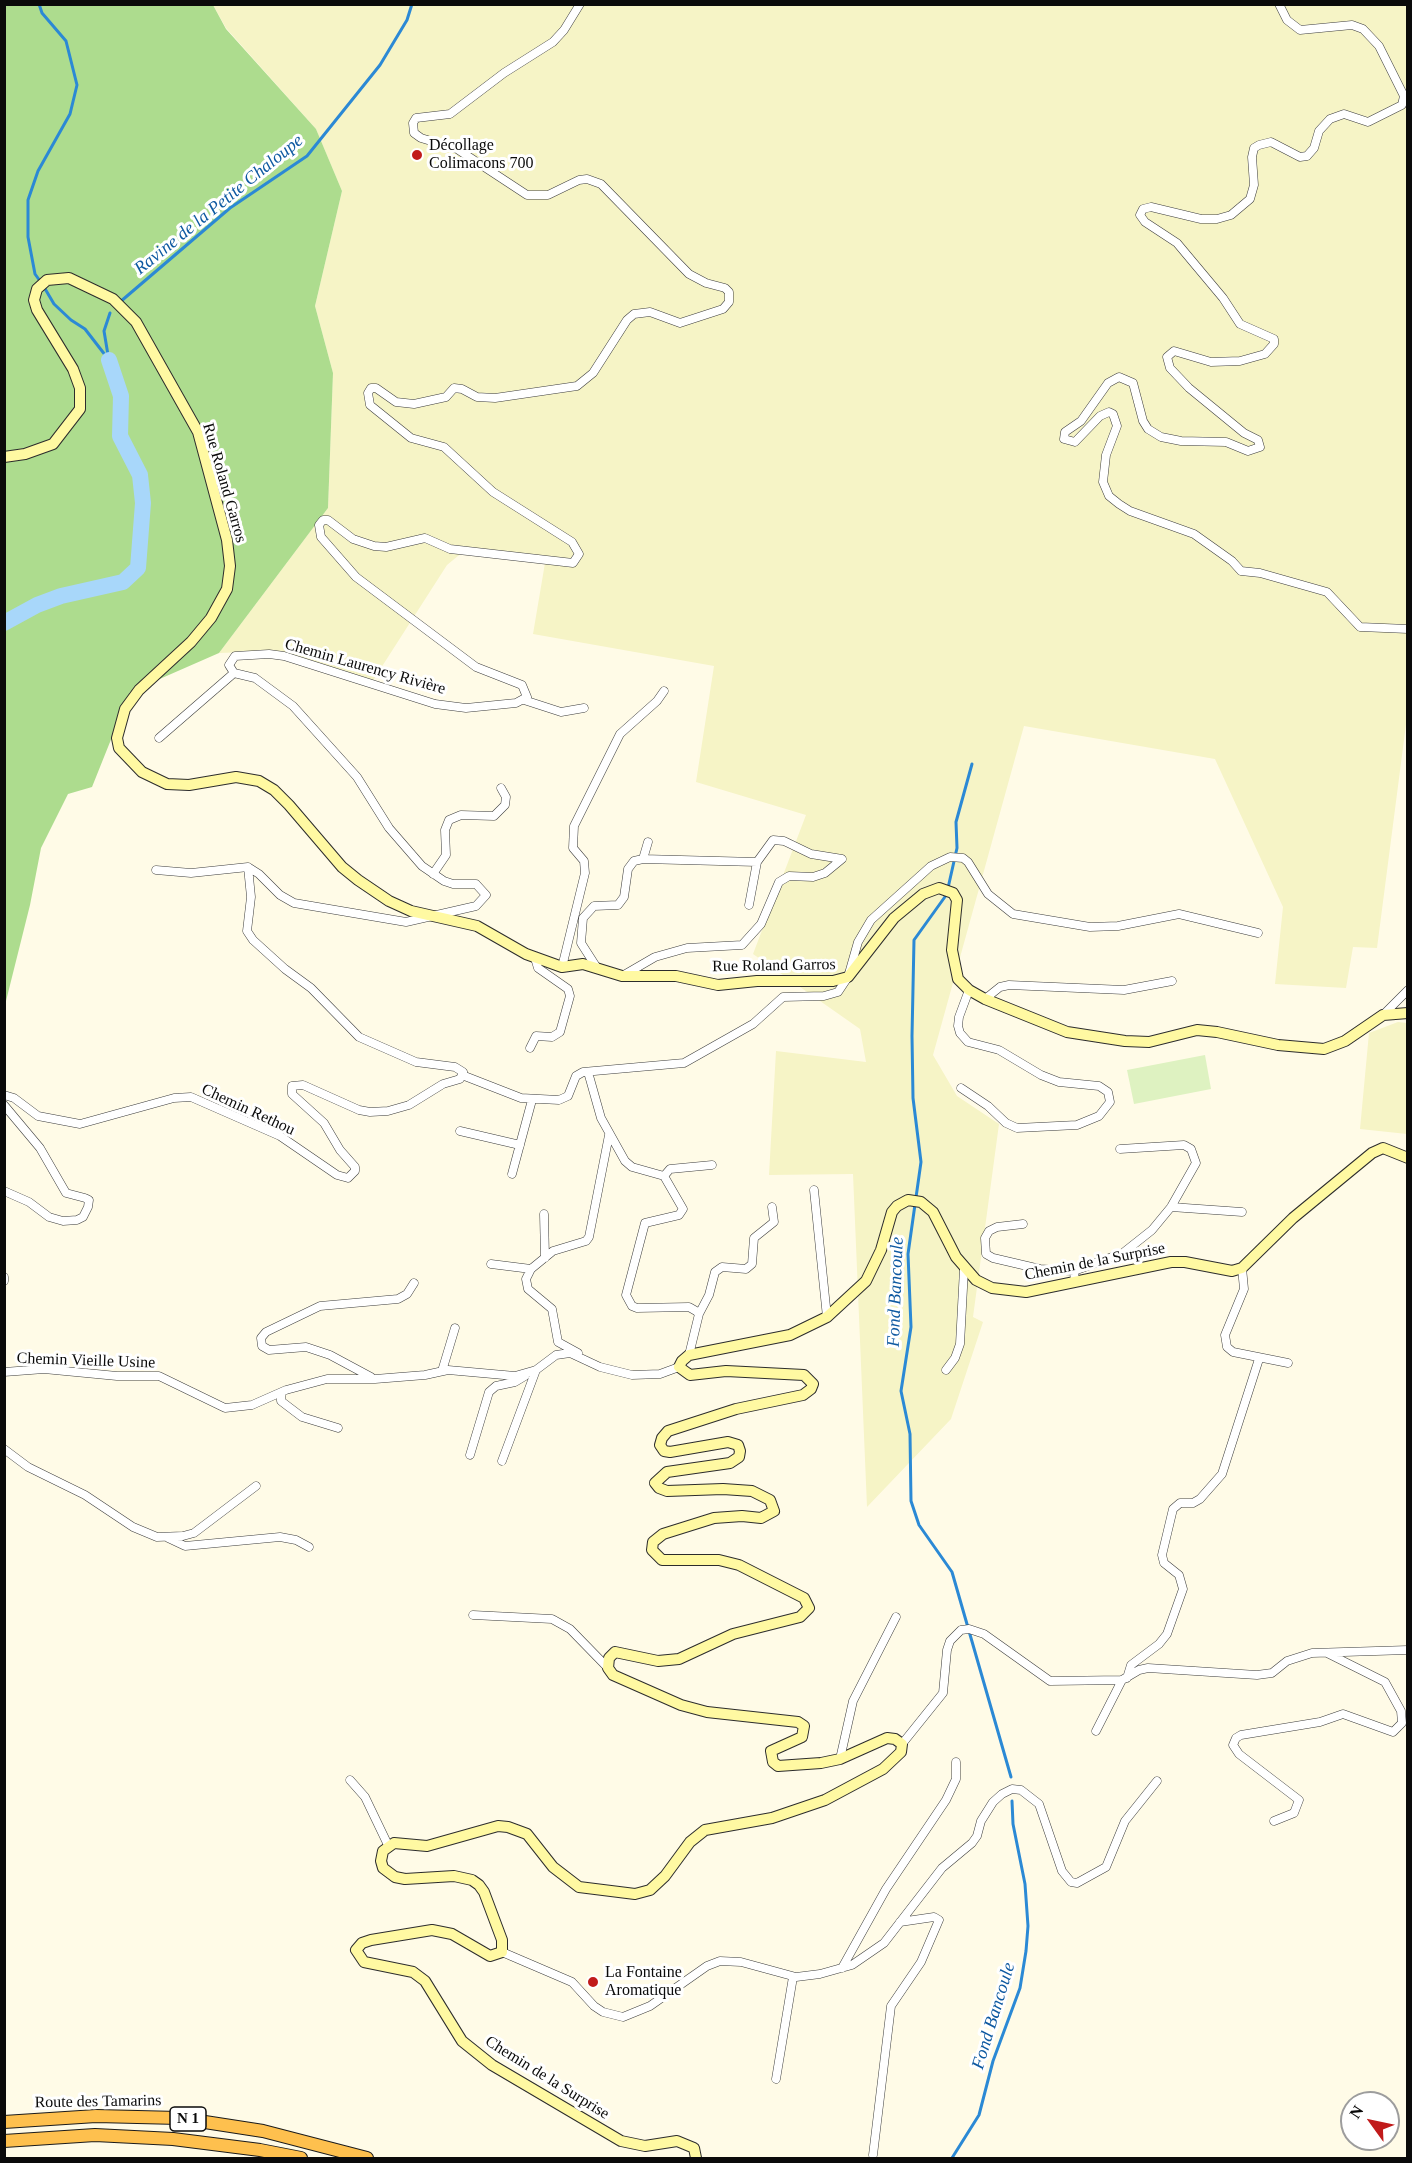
<!DOCTYPE html>
<meta charset="utf-8">
<style>
body{margin:0}
#map{position:relative;width:1412px;height:2163px;overflow:hidden;background:#fffbe7;font-family:Georgia,serif}
canvas{display:block}
.frame{position:absolute;inset:0;border:6px solid #0a0a0a;pointer-events:none}
.north{position:absolute;left:1340px;top:2091px;width:60px;height:60px;box-sizing:border-box;background:#fff;border:2px solid #9d9d9d;border-radius:50%;rotate:303deg;font-size:16px;font-weight:700;line-height:24px;text-align:center;color:#0a0a0a}
.north::after{content:'';display:block;margin:auto;width:21px;height:27px;background:#c11b1b;clip-path:polygon(50% 0,100% 100%,50% 72%,0 100%)}
</style>
<div id="map">
<canvas width="1412" height="2163"></canvas>
<div class="frame"></div>
<div class="north">N</div>
</div>
<script>
const ctx = document.querySelector('canvas').getContext('2d');
ctx.lineJoin = 'round';
function paint(path, color) {
  ctx.fillStyle = color;
  ctx.fill(path, 'evenodd');
}
function toPath(rows) {
  const path = new Path2D();
  for (const r of rows) {
    path.moveTo(r[0], r[1]);
    for (let i = 2; i < r.length; i += 2) path.lineTo(r[i], r[i + 1]);
  }
  return path;
}
function trace(path, color, width, dash) {
  ctx.strokeStyle = color;
  ctx.lineWidth = width;
  ctx.lineCap = dash ? 'butt' : 'round';
  ctx.setLineDash(dash || []);
  ctx.stroke(path);
}
function write(font, color, halo, rows, align = 'center') {
  ctx.font = font + ' Georgia,serif';
  ctx.lineWidth = 6;
  ctx.setLineDash([]);
  ctx.textBaseline = 'middle';
  ctx.strokeStyle = halo;
  ctx.fillStyle = color;
  for (const [text, x, y, turn = 0] of rows) {
    ctx.save();
    ctx.translate(x, y);
    ctx.rotate((+turn || 0) * Math.PI / 180);
    ctx.textAlign = isNaN(turn) ? turn : align;
    if (halo) ctx.strokeText(text, 0, 0);
    ctx.fillText(text, 0, 0);
    ctx.restore();
  }
}
paint(toPath([
 [213,5,1407,5,1408,709,1377,948,1353,947,1346,988,1275,984,1283,907,1215,759,1024,726,933,1055,957,1096,999,1124,973,1317,983,1322,951,1419,867,1507,853,1174,769,1175,776,1051,866,1062,860,1029,753,954,806,815,696,782,714,666,533,634,545,563,464,551,447,565,372,682,276,651,219,653,328,508,333,373,315,306,342,191,316,129,226,28],
 [1398,1022,1407,1023,1407,1134,1360,1129,1369,1033]
]), '#f6f4c6');
paint(toPath([
 [5,5,213,5,226,29,316,129,342,191,315,306,333,373,328,508,219,653,130,692,92,787,68,794,41,848,30,905,5,1005]
]), '#addc8e');
paint(toPath([
 [1205,1055,1211,1089,1134,1104,1127,1070]
]), '#def2c1');
trace(toPath([
 [39,4,42,13,66,41,77,85,70,114,38,171,28,200,28,237,35,274,40,281],
 [44,287,54,304,71,320,85,329,109,360],
 [120,302,230,208,307,156,380,65,407,20,412,4],
 [108,355,104,331,110,313],
 [948,888,957,848,956,822,972,764],
 [947,894,914,940,912,1036,913,1098,921,1162,908,1254,911,1327,901,1391,910,1434,911,1501,919,1525,952,1572,1011,1777],
 [952,2158,979,2115,993,2061,1020,1988,1026,1951,1028,1926,1025,1884,1013,1824,1012,1801]
]), '#2b89d5', 3);
trace(toPath([
 [4,623,37,605,61,596,123,582,138,568,143,503,140,475,120,436,121,396,109,360]
]), '#a8d7fa', 16);
const minor = toPath([
 [1279,4,1287,20,1300,30,1352,25,1363,29,1379,46,1404,96,1402,105,1368,122,1344,114,1330,119,1319,131,1314,148,1307,156,1300,157,1271,142,1259,145,1254,148,1252,157,1254,185,1250,199,1231,215,1217,219,1201,219,1151,207,1143,209,1140,215,1145,222,1177,243,1223,298,1240,324,1274,339,1274,344,1265,354,1240,361,1211,362,1174,351,1167,357,1170,368,1189,388,1244,433,1258,440,1260,447,1248,451,1226,442,1181,441,1161,437,1148,429,1143,421,1133,383,1119,377,1108,383,1081,421,1065,432,1064,439,1075,442,1100,416,1109,412,1113,414,1117,426,1106,455,1103,482,1109,496,1119,504,1130,511,1194,534,1232,561,1241,571,1260,573,1327,592,1360,627,1408,629],
 [524,700,561,712,584,708],
 [159,738,234,673],
 [156,870,191,873,248,867,259,874,280,895,294,903,406,922,476,906,486,895,476,884,453,884,444,881,422,866,389,828,357,777,293,706,255,678,234,673,229,665,235,656,269,654,284,656,435,704,466,708,516,703,527,697,522,685,476,667,356,577,321,537,319,525,323,520,328,520,353,539,374,546,386,547,425,538,450,549,573,563,579,554,572,542,493,492,444,447,411,438,370,405,368,393,371,388,376,388,396,402,414,404,446,397,454,388,462,389,477,397,495,398,577,386,593,373,627,320,634,314,650,312,680,323,723,309,729,302,729,292,725,288,706,283,689,274,601,184,587,179,579,180,548,195,527,195,457,149,421,138,414,133,413,123,416,118,450,114,504,73,553,42,564,30,580,4],
 [433,874,446,855,445,830,449,820,461,815,494,816,505,805,506,797,501,788],
 [749,905,757,862],
 [562,967,585,873,584,861,573,848,574,826,620,734,657,701,664,691],
 [597,968,581,943,583,918,594,906,618,905,624,897,628,869,634,861,643,859],
 [624,975,655,957,687,948,742,945,761,924,779,882,789,876,813,877,825,873,842,859,811,854,784,841,773,840,757,862,643,859,648,842],
 [985,999,1000,987,1009,985,1124,990,1172,981],
 [1383,1015,1408,990],
 [530,1048,536,1036,552,1037,560,1032,570,996,568,989,538,968,535,958],
 [588,1072,601,1118,625,1161,632,1167,664,1176,683,1209,679,1215,645,1223,626,1295,632,1306,637,1308,689,1307,696,1311,699,1314,689,1355],
 [462,1075,521,1098,559,1100,568,1096,576,1076,583,1072,684,1063,753,1024,783,997,824,996,838,992,848,977,858,942,871,920,931,866,950,857,963,858,968,862,988,894,1013,914,1090,927,1118,926,1179,914,1258,933],
 [961,1088,988,1106,1006,1123,1017,1128,1077,1125,1099,1116,1110,1102,1108,1092,1099,1086,1059,1082,1041,1075,999,1050,968,1042,960,1033,958,1026,959,1017,969,990],
 [4,1095,14,1098,38,1116,80,1124,174,1098,191,1097,280,1136,337,1175,348,1178,355,1171,355,1167,340,1150,324,1123,292,1094,292,1086,303,1085,359,1110,370,1112,388,1111,409,1105,443,1084,460,1079,463,1072,455,1067,416,1062,359,1037,311,988,285,969,253,940,247,931,251,897,248,867],
 [4,1105,40,1148,66,1193,85,1198,89,1200,88,1207,83,1217,77,1220,63,1221,49,1217,29,1202,4,1191],
 [460,1131,520,1145],
 [512,1174,532,1100],
 [664,1176,670,1169,712,1165],
 [814,1190,827,1317],
 [1171,1207,1242,1212],
 [544,1214,545,1258],
 [1023,1224,997,1227,989,1231,985,1238,986,1254,993,1258,1040,1269,1074,1271],
 [491,1264,531,1269],
 [1242,1268,1244,1289,1225,1335,1227,1347,1233,1352,1288,1363],
 [4,1277,4,1281],
 [1075,1282,1074,1271,1123,1253,1152,1230,1171,1207,1196,1163,1191,1149,1184,1145,1120,1149],
 [699,1314,709,1295,715,1272,722,1267,746,1269,752,1264,754,1238,774,1222,772,1207],
 [578,1353,558,1342,552,1309,528,1289,526,1279,531,1269,553,1251,586,1241,589,1237,609,1135],
 [946,1370,955,1358,960,1344,964,1269],
 [442,1371,455,1328],
 [4,1372,44,1369,117,1376,159,1376,225,1408,252,1405,286,1390,327,1379,375,1379,425,1375,448,1370,515,1376,536,1370,556,1355,570,1353,600,1367,632,1375,660,1374,679,1367],
 [371,1377,330,1355,306,1347,269,1350,262,1346,261,1338,266,1332,320,1306,398,1299,407,1294,414,1283],
 [281,1393,281,1401,302,1417,338,1428],
 [4,1449,28,1467,85,1495,133,1527,157,1537,183,1536,194,1533,256,1486],
 [470,1455,489,1392,496,1386,515,1382,525,1376],
 [502,1461,536,1370],
 [168,1538,185,1546,280,1537,296,1540,309,1547],
 [473,1615,552,1619,570,1629,608,1668],
 [1127,1678,1131,1665,1159,1644,1167,1634,1183,1589,1179,1575,1164,1563,1162,1555,1173,1509,1180,1503,1193,1503,1200,1499,1222,1474,1259,1359],
 [1096,1731,1122,1680],
 [902,1744,943,1693,947,1650,950,1641,961,1630,969,1629,984,1634,1050,1681,1122,1680,1139,1670,1148,1668,1257,1675,1272,1673,1287,1661,1312,1653,1408,1650],
 [840,1759,853,1701,896,1617],
 [350,1780,365,1797,388,1845],
 [1274,1821,1294,1813,1299,1800,1239,1754,1233,1745,1236,1738,1241,1735,1320,1722,1343,1714,1393,1732,1402,1723,1401,1711,1385,1682,1327,1653],
 [502,1952,572,1982,594,2006,603,2012,623,2017,650,2006,707,1966,720,1961,741,1962,796,1977,820,1974,852,1965,884,1943,942,1868,972,1843,977,1836,981,1821,993,1802,1002,1794,1012,1789,1021,1790,1039,1804,1062,1871,1071,1882,1077,1883,1106,1867,1125,1821,1157,1781],
 [842,1968,886,1889,946,1800,956,1779,956,1762],
 [776,2079,793,1977],
 [873,2155,891,2006,921,1962,939,1920,934,1917,900,1922]
]);
const secondary = toPath([
 [4,457,25,454,53,444,80,409,80,388,73,369,37,310,34,300,37,289,47,280,69,278,113,299,136,322,198,432,227,540,230,566,227,589,211,618,191,642,139,690,125,709,117,738,119,748,142,772,167,784,189,785,236,777,259,781,274,790,289,805,342,867,358,880,389,901,411,911,477,926,526,954,562,967,583,964,622,976,676,976,718,985,757,981,833,981,848,977,894,918,923,894,939,888,953,893,957,900,952,950,958,979,969,990,985,999,1067,1032,1125,1041,1149,1042,1197,1030,1217,1032,1278,1045,1324,1049,1345,1041,1383,1015,1408,1013],
 [696,2158,694,2148,677,2141,645,2146,621,2141,492,2065,462,2041,425,1981,413,1972,364,1962,356,1950,362,1943,371,1940,432,1930,452,1934,490,1956,502,1952,502,1940,484,1892,479,1885,472,1880,454,1876,405,1879,395,1877,383,1868,381,1861,383,1851,394,1843,427,1846,498,1826,508,1827,527,1834,553,1867,579,1887,635,1894,650,1890,665,1876,690,1842,705,1830,772,1818,825,1800,883,1769,901,1752,902,1744,895,1739,887,1738,840,1759,821,1763,778,1766,773,1762,771,1751,802,1737,804,1726,798,1722,707,1712,681,1705,613,1675,608,1668,609,1658,615,1652,658,1661,679,1659,733,1634,800,1617,809,1608,804,1598,739,1565,719,1560,662,1560,652,1550,653,1542,663,1534,714,1518,742,1516,761,1518,774,1511,770,1500,752,1491,723,1489,667,1491,659,1488,655,1483,667,1472,730,1463,739,1457,740,1451,738,1445,728,1442,670,1452,664,1451,660,1445,662,1438,668,1431,736,1409,803,1395,811,1389,813,1384,804,1375,726,1371,690,1375,679,1367,682,1361,689,1355,790,1335,827,1317,866,1281,881,1250,892,1212,897,1206,908,1200,921,1202,933,1212,956,1257,976,1280,992,1288,1026,1292,1171,1262,1185,1262,1232,1271,1242,1268,1293,1218,1372,1153,1383,1148,1408,1158]
]);
const trunk = toPath([
 [4,2122,96,2116,179,2118,263,2131,367,2158],
 [4,2141,95,2135,173,2139,260,2150,301,2158]
]);
trace(minor, '#3d3d3d', 9);
trace(secondary, '#2c2c2c', 12);
trace(trunk, '#1b1b1b', 14);
trace(minor, '#fff', 8);
trace(secondary, '#fff9a2', 10);
trace(trunk, '#fec04e', 12);
for (const [x, y, r, color] of [
 [417,155,6,"#c11b1b"],
 [593,1982,6,"#c11b1b"]
]) {
  const dot = new Path2D();
  dot.arc(x, y, r, 0, 2 * Math.PI);
  ctx.fillStyle = color;
  ctx.fill(dot);
  trace(dot, '#fff', 2);
}
for (const [x, y, w] of [
 [188,2119,36]
]) {
  const box = new Path2D();
  box.roundRect(x - w / 2, y - 12, w, 24, 4.5);
  ctx.fillStyle = '#fff';
  ctx.fill(box);
  trace(box, '#0a0a0a', 1.5);
}
write('bold 15px', '#0a0a0a', null, [
 ["N 1",188,2119]
]);
write('16px', '#0a0a0a', '#fff', [
 ["Décollage",429,146],
 ["Colimacons 700",429,164],
 ["La Fontaine",605,1973],
 ["Aromatique",605,1991]
], 'left');
write('16px', '#0a0a0a', '#fff', [
 ["Rue Roland Garros",224,483,74],
 ["Chemin Laurency Rivière",365,667,16],
 ["Rue Roland Garros",774,966,-1],
 ["Chemin Rethou",248,1110,25],
 ["Chemin de la Surprise",1095,1262,-11],
 ["Chemin Vieille Usine",86,1361,2],
 ["Chemin de la Surprise",547,2078,32],
 ["Route des Tamarins",98,2102,-1]
]);
write('italic 18px', '#0e59a1', '#fff', [
 ["Ravine de la Petite Chaloupe",219,205,-39],
 ["Fond Bancoule",896,1292,-88],
 ["Fond Bancoule",994,2016,-73]
]);
</script>
